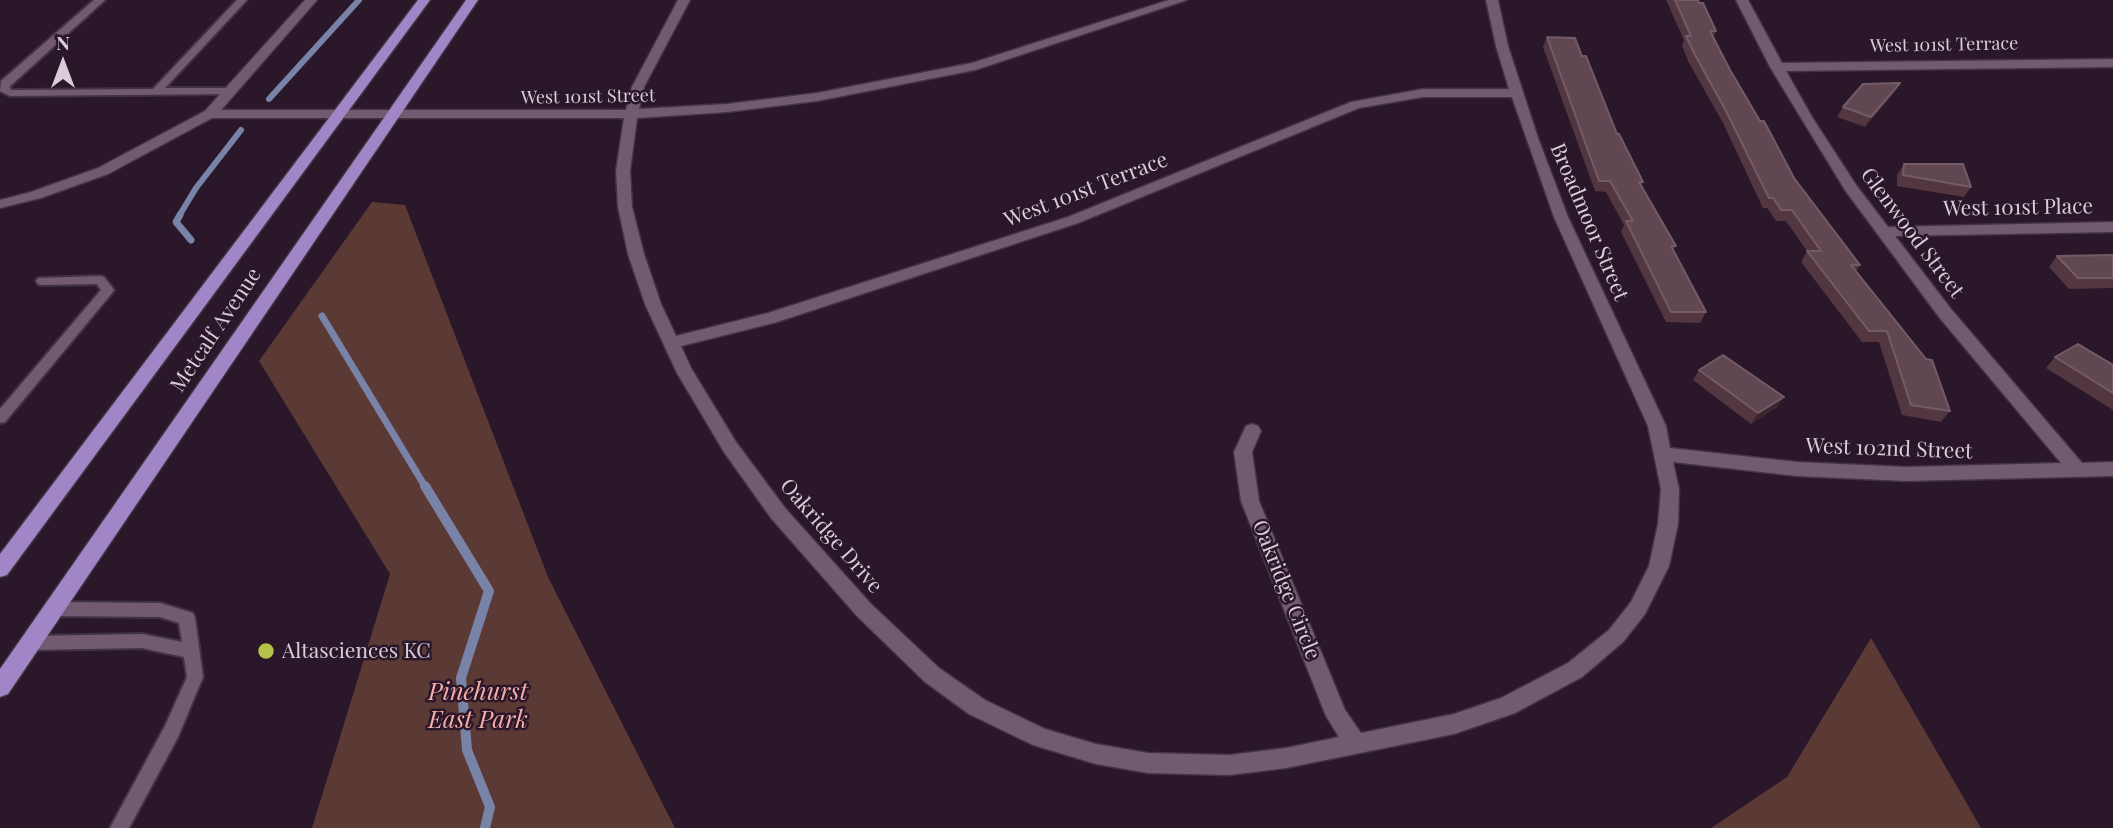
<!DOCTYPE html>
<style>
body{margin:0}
#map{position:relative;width:2113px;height:828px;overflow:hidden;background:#2a172a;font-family:"Playfair Display",serif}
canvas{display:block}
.north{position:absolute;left:28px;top:28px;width:70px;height:70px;-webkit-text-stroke:5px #2a172a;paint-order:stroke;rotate:0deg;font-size:19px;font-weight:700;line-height:28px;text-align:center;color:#dacdd9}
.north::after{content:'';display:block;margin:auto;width:24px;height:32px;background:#dacdd9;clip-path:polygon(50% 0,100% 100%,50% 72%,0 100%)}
</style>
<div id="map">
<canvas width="2113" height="828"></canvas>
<div class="north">N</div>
</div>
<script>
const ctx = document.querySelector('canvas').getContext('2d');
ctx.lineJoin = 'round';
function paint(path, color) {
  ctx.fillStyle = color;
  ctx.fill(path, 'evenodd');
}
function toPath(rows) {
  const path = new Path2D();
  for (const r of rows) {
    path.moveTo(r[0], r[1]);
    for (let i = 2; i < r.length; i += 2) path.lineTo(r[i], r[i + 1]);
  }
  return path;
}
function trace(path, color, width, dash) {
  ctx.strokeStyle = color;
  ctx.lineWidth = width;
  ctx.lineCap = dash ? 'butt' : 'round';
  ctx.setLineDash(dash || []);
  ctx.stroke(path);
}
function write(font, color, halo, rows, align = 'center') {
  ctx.font = font + ' "Playfair Display",serif';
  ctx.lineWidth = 5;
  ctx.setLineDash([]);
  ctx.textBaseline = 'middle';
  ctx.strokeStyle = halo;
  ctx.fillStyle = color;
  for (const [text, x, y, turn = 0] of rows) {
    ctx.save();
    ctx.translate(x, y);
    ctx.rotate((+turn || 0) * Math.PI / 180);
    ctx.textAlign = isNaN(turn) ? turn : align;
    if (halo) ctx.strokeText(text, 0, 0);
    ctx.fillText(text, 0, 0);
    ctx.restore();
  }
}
paint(toPath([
 [372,202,405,205,548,577,675,828,312,828,390,574,259,361],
 [1871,638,1981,828,1711,828,1787,777]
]), '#5b3935');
trace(toPath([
 [269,99,359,0],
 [179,216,196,188,241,130]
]), '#7982a7', 6);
trace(toPath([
 [180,215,176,222,191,240],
 [322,316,426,488]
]), '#7982a7', 7);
trace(toPath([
 [425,486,489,591,461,678,467,750,490,807,485,828]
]), '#7982a7', 10);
const service = toPath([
 [94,0,105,0,9,87,12,90,153,89,237,0,247,0,165,88,231,88,236,91,231,94,10,96,0,91,1,81,94,0],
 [100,276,104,277,112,287,114,290,112,293,5,422,0,423,0,409,101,290,97,284,42,285,38,284,36,281,38,278,100,276],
 [54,602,160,603,193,613,195,618,203,677,178,737,129,828,110,828,165,726,187,677,184,657,142,648,30,650,24,648,22,643,24,638,30,636,142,634,182,642,179,623,160,617,54,616,48,614,46,609,48,604,54,602]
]);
const minor = toPath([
 [305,0,317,0,221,110,626,110,632,87,678,0,690,0,644,87,639,109,727,104,817,93,972,63,1169,0,1187,0,975,70,817,101,727,112,637,118,630,171,632,207,644,254,661,304,676,336,768,313,1068,217,1351,102,1423,89,1509,89,1496,46,1486,0,1498,0,1508,46,1538,138,1568,217,1666,426,1670,448,1797,462,1906,467,2061,463,1939,317,1845,190,1770,67,1736,0,1748,0,1782,63,2113,59,2113,67,1786,71,1812,117,1856,185,1888,227,2113,222,2113,232,1895,236,1951,309,2082,463,2113,462,2113,476,1906,481,1797,476,1673,462,1679,489,1678,524,1669,566,1645,614,1623,642,1582,677,1515,713,1454,734,1286,768,1229,775,1148,773,1096,764,1033,745,969,714,925,682,857,616,771,518,724,452,677,373,645,304,628,254,618,207,616,171,624,118,212,118,108,174,41,198,0,208,0,200,31,192,98,168,205,111,305,0],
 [1423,97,1512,97,1554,217,1648,426,1661,489,1658,524,1649,566,1631,602,1609,630,1568,663,1501,698,1454,714,1361,733,1345,710,1259,501,1252,452,1261,431,1258,426,1252,424,1246,426,1234,452,1241,501,1326,716,1339,737,1286,748,1229,755,1148,753,1096,744,1045,729,985,700,939,668,871,604,785,508,736,442,691,368,681,346,777,322,1078,223,1359,108,1423,97]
]);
const primary = toPath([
 [418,0,430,0,7,575,0,577,0,554,418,0],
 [466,0,478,0,8,694,0,697,0,669,466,0]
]);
trace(service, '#423342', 4);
trace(minor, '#423342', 3);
trace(primary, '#423342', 3);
paint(service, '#725b71');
paint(minor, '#725b71');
paint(primary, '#a086c6');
paint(toPath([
 [1666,0,1698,0,1716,31,1713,37,1730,70,1794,178,1860,265,1856,271,1950,411,1941,422,1902,415,1879,342,1862,342,1801,262,1807,251,1786,221,1776,221,1767,208,1763,208,1722,121,1689,63,1682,46,1684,40],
 [1547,37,1617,134,1643,182,1641,186,1676,246,1673,250,1706,312,1700,323,1666,322,1621,232,1624,225,1606,192,1595,191,1543,47],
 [1900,83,1894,93,1865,127,1837,117,1843,107],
 [1904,164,1971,187,1964,197,1897,186,1897,175],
 [2113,255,2113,288,2069,289,2049,267,2057,256],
 [2055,357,2113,365,2113,410,2046,368],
 [1699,370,1784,397,1777,407,1751,424,1693,380]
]), '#523741');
paint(toPath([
 [1900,83,1894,93,1865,127,1871,117],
 [1784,397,1777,407,1751,424,1758,413]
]), '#3c2431');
const building = toPath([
 [1675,0,1698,0,1699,3,1703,3,1716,31,1710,31,1730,70,1760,121,1764,121,1794,178,1860,265,1851,265,1926,359,1932,360,1950,411,1911,405,1887,331,1869,331,1807,251,1821,251,1792,210,1781,210,1773,198,1769,198,1726,111,1694,53,1686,36,1691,36,1675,0],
 [1547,37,1575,38,1582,56,1586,56,1617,134,1619,134,1643,182,1639,182,1676,246,1671,246,1706,312,1671,312,1626,221,1633,221,1610,181,1599,181,1547,37],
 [1900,83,1871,117,1843,107,1863,84,1900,83],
 [1904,164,1963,164,1971,187,1903,175,1904,164],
 [2113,255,2113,278,2078,278,2057,256,2113,255],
 [2078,344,2113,365,2113,393,2055,357,2078,344],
 [1723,355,1784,397,1758,413,1699,370,1723,355]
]);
paint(building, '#614752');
trace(building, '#745c67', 2);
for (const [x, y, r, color] of [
 [266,651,9,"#b4c24a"]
]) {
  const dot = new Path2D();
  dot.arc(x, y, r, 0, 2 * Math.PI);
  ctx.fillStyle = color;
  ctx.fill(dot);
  trace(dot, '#2a172a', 2.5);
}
write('18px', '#dacdd9', '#2a172a', [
 ["West 101st Terrace",1944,45,-1],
 ["West 101st Street",588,97,-1]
]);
write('21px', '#dacdd9', '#2a172a', [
 ["West 101st Terrace",1086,190,-21],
 ["West 101st Place",2018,208,-1],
 ["Broadmoor Street",1589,222,67],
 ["Glenwood Street",1912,233,53],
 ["Metcalf Avenue",216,330,-56],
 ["West 102nd Street",1889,449,2],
 ["Oakridge Drive",831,536,49],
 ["Oakridge Circle",1286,590,68]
]);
write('21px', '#dacdd9', '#2a172a', [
 ["Altasciences KC",282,651]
], 'left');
write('italic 24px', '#f7ada5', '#2a172a', [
 ["Pinehurst",478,693],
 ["East Park",478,721]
]);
</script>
